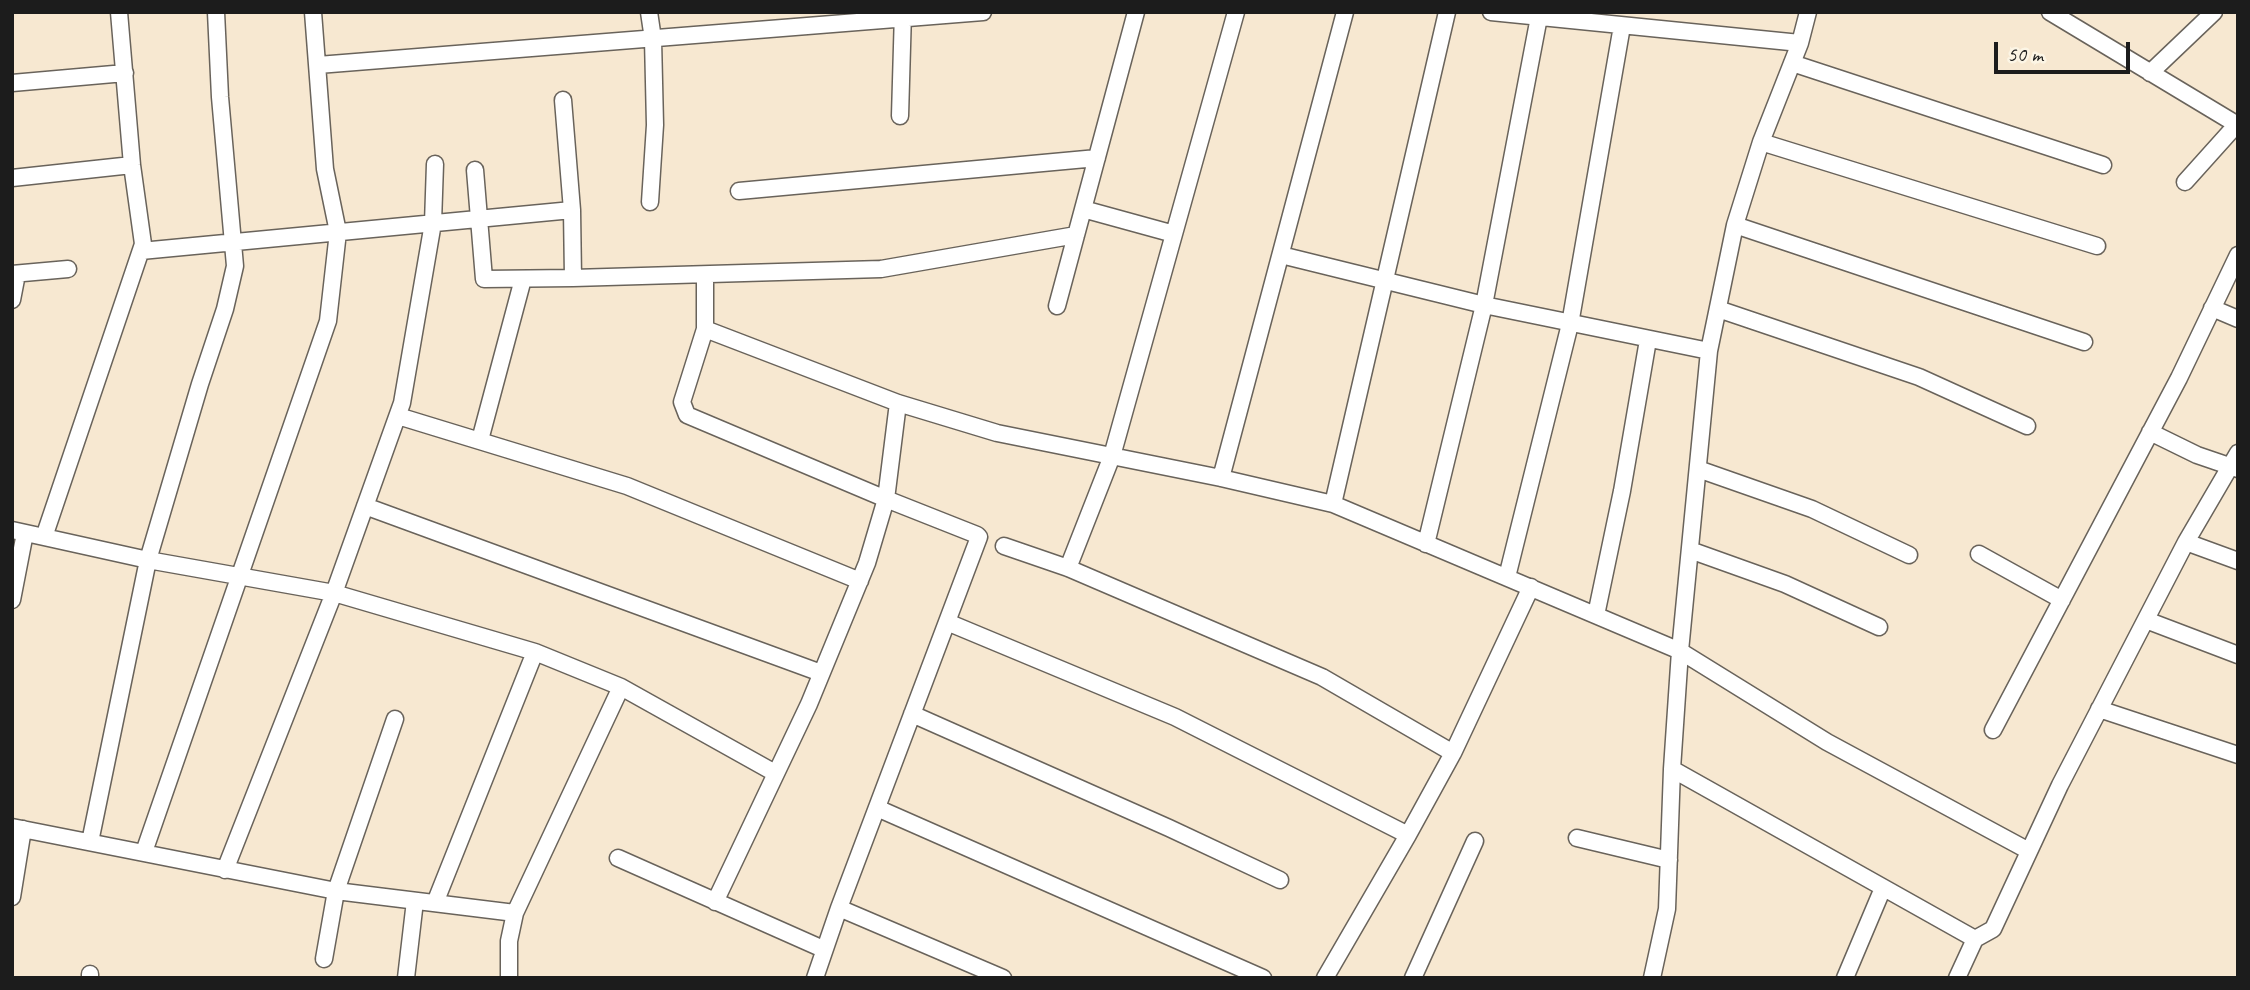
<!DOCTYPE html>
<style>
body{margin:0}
#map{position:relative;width:2250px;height:990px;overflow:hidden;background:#f7e8d1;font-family:Caveat,sans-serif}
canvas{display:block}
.frame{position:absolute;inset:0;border:14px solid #1c1c1c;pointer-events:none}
.scale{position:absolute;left:1994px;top:42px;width:136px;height:32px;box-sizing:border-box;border:4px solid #1c1c1c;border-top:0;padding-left:9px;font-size:21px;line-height:24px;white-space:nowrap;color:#1c1c1c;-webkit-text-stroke:5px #fcf5e5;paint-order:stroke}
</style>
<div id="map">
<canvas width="2250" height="990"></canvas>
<div class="frame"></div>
<div class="scale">50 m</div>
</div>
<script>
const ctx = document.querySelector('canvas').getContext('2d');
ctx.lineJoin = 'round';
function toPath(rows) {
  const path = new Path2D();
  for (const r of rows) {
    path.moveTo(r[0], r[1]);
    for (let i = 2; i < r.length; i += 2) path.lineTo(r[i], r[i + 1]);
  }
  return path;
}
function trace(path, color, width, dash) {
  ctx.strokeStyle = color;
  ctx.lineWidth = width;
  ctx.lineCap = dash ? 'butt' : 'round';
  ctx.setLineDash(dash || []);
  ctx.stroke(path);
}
const street = toPath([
 [649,12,653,39,655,125,650,202],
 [1491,12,1800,43],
 [2050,12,2236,124],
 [1792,63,2103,165],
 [318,65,983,12],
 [2150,73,2214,12],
 [12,83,125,73],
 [563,100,572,210,573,278],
 [900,116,903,12],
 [1761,142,2097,246],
 [475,170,484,279,573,278,881,269,1076,235],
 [12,178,132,165],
 [2185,182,2238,123],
 [739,191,1097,158],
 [1083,209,1174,234],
 [1735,225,2084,342],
 [141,251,572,210],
 [1281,255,1484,305,1709,351],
 [12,274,68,269],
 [705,275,705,329,682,402,687,415,886,499,977,535,979,537,839,908,815,978],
 [12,300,17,274],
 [1057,306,1136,12],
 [2212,308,2238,319],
 [1718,309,1919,377,2027,426],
 [705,329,898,403,997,433,1221,478,1333,504,1680,651,1827,742,2029,851],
 [398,416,627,486,860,581],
 [2150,432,2197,455,2238,469],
 [480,440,523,279],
 [1698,469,1812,509,1909,555],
 [1221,478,1345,12],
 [1333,504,1447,12],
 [365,506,821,673],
 [12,530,44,537,143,244,132,165,119,12],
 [44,537,148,560,334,593,535,652,621,687,775,773],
 [2186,542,2238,561],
 [1426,544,1484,305,1539,17],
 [1004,546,1068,568,1322,677,1453,753],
 [1690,550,1785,584,1879,627],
 [1979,554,2062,600],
 [1068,568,1112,456,1236,12],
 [1507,577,1570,324,1622,26],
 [12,600,25,533],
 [1596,615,1622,491,1648,340],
 [2146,620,2238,655],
 [947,622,1175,717,1408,835],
 [2099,709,2238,755],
 [912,714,1169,828,1280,880],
 [1993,730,2179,378,2238,255],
 [1672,769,1975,939],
 [877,808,1263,978],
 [12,827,336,891,515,913],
 [1577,838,1669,860],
 [90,842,148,560,200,384,225,309,235,266,220,97,216,12],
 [144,852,328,321,338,232,325,169,313,12],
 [618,858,823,949],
 [225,870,334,593,402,403,433,223,435,164],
 [12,897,23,829],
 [715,902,809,704,867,563,886,499,898,403],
 [435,903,535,652],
 [839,908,1003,978],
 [324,959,336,891,395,719],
 [90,974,90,978],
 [406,978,415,901],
 [509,978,509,941,515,913,621,687],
 [1325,978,1408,835,1453,753,1531,587],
 [1413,978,1475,841],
 [1652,978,1667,909,1672,769,1680,651,1709,351,1735,225,1761,142,1800,43,1808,12],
 [1845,978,1883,888],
 [1957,978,1975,939,1993,929,2060,785,2186,542,2238,453]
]);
trace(street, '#69635b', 19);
trace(street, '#fff', 16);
</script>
